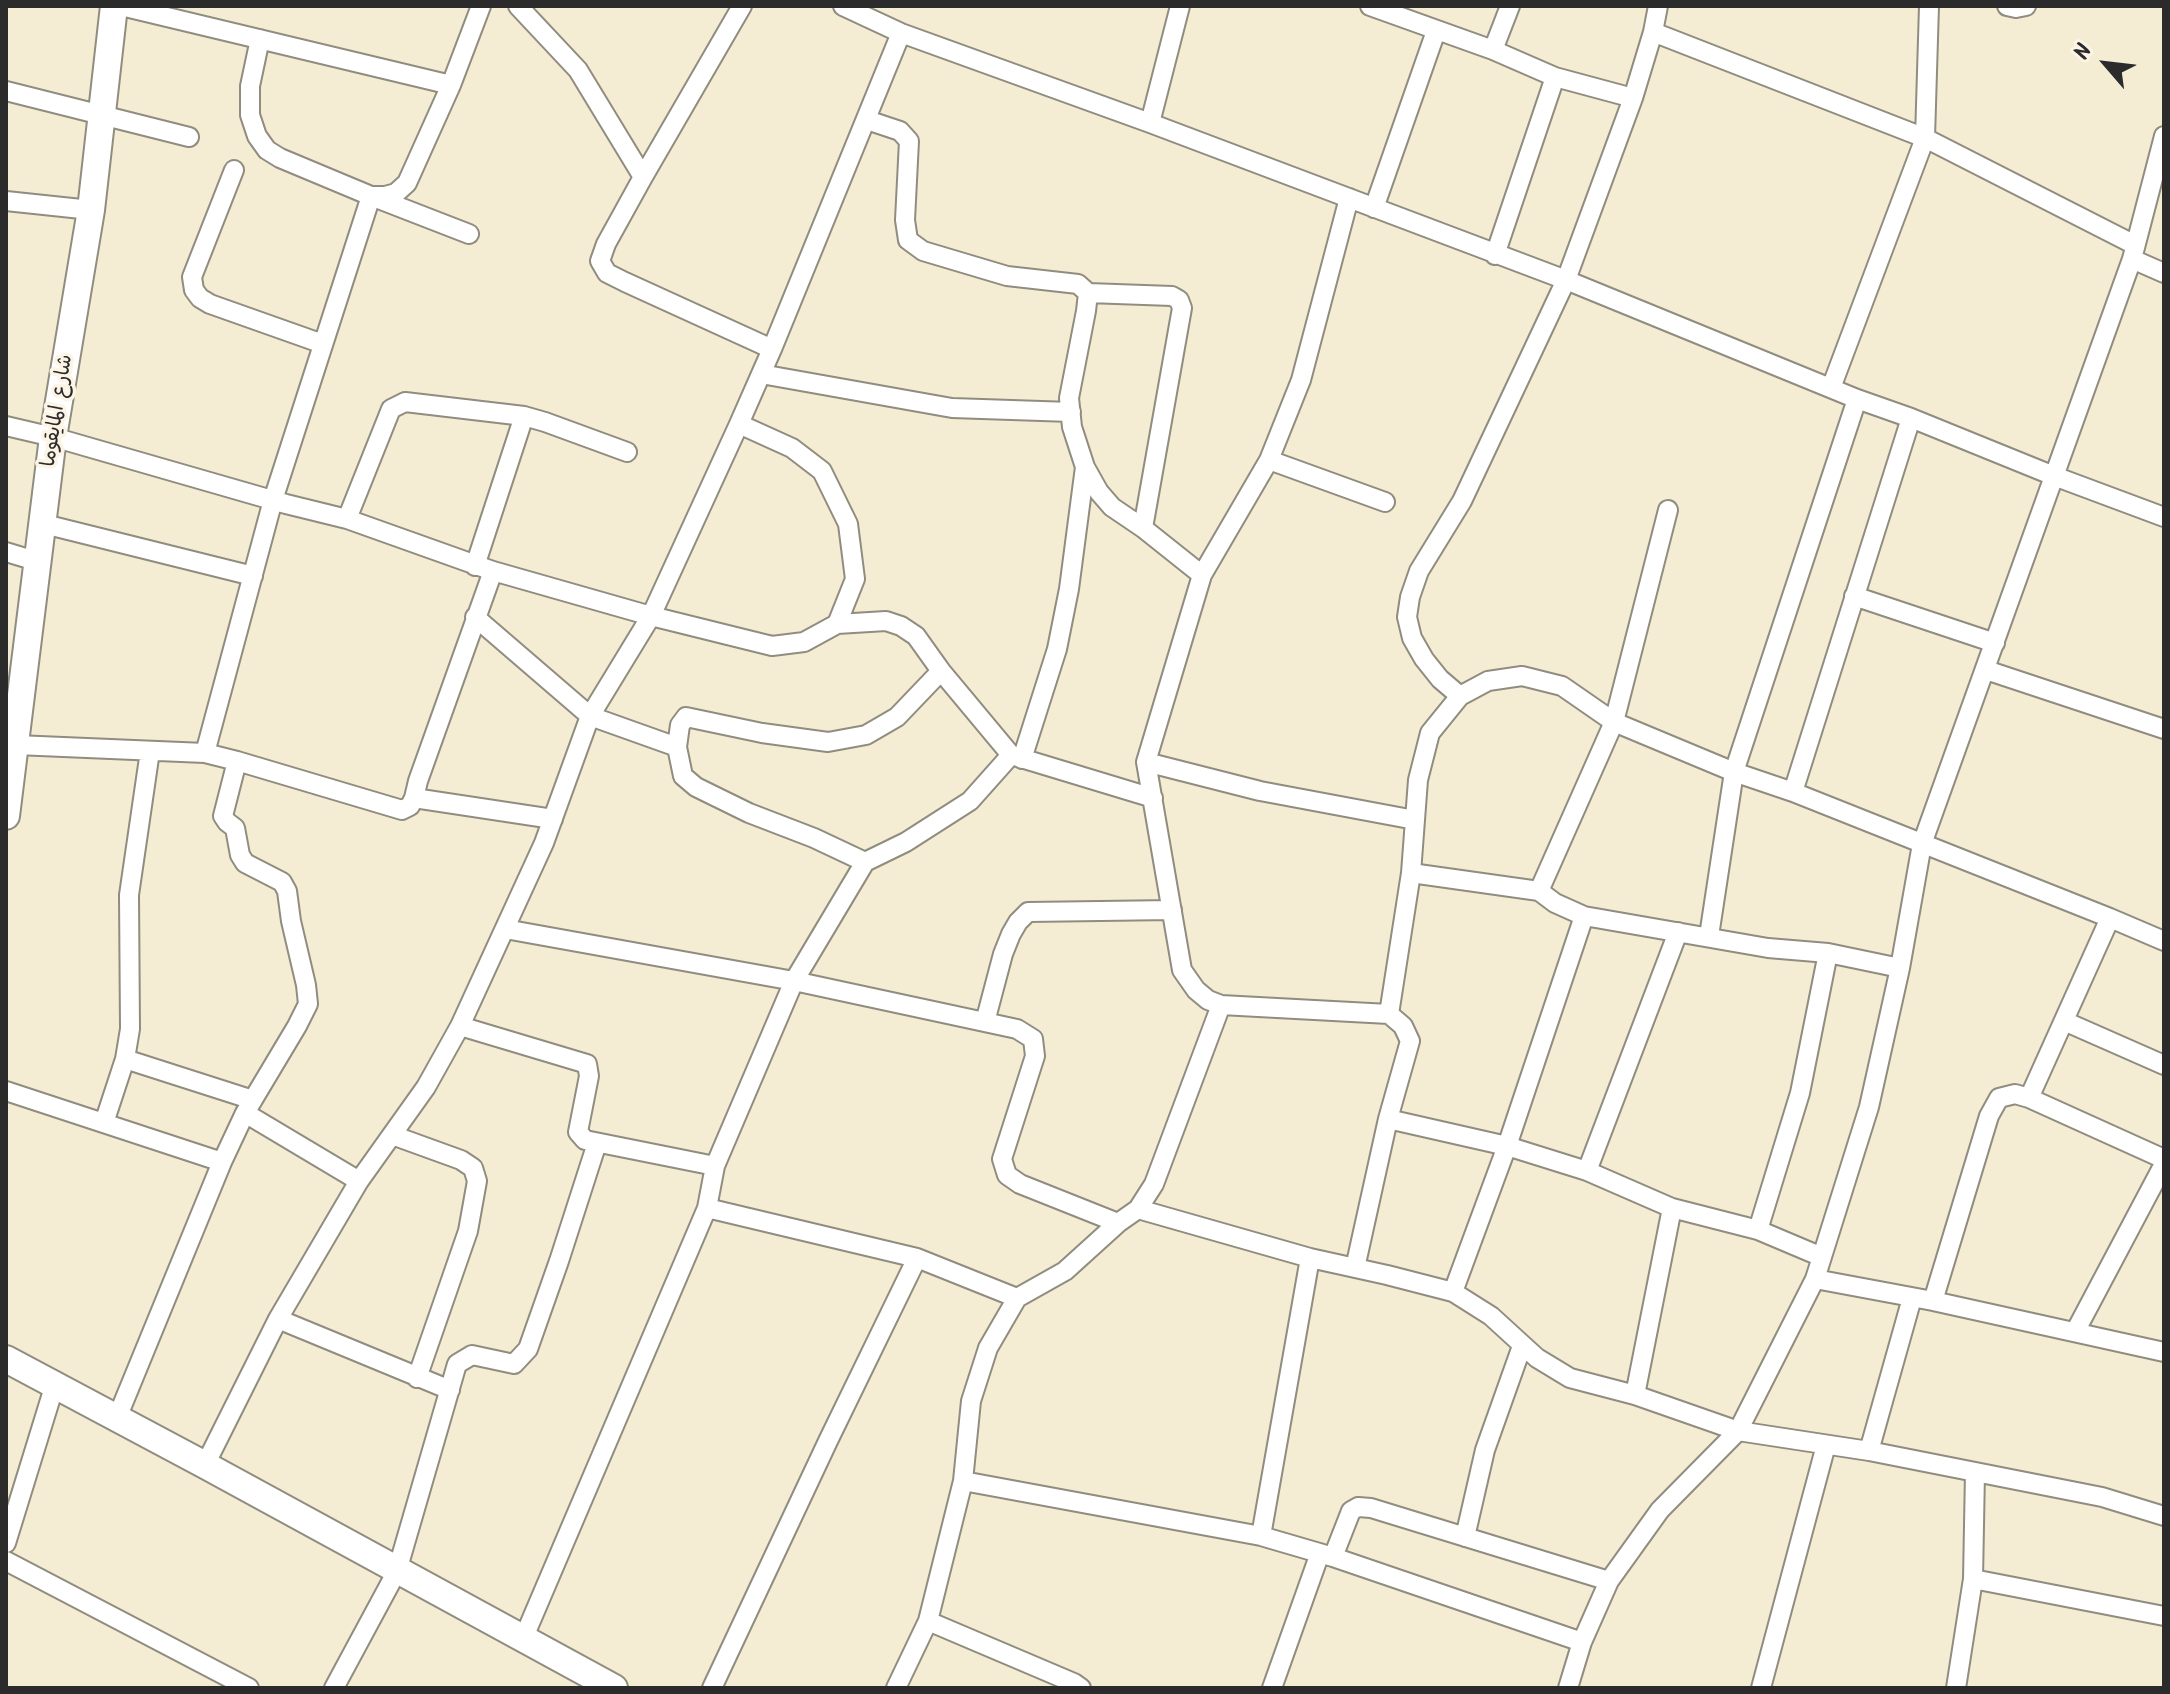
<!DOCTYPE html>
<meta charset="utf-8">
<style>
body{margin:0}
#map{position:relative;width:2170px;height:1694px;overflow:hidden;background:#f4ecd3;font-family:Kalam,sans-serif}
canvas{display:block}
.frame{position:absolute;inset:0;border:8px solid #2b2b2b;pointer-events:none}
.north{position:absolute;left:2066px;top:24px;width:80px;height:80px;-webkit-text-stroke:6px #fcf5e5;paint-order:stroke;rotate:298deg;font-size:22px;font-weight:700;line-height:32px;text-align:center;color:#2b2b2b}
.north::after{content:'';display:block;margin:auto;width:28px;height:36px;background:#2b2b2b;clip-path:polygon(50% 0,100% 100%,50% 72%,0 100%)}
</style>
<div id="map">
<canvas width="2170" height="1694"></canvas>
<div class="frame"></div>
<div class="north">N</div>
</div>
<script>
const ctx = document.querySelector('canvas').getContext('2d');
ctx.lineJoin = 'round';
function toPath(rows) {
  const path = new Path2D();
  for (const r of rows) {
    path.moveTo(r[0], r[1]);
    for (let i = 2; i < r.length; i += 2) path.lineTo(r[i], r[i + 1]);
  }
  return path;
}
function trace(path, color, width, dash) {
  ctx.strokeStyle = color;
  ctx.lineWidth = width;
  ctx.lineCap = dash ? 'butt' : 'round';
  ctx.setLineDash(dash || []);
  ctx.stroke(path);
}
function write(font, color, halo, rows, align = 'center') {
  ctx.font = font + ' Kalam,"Playpen Sans Arabic",sans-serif';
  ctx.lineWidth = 7;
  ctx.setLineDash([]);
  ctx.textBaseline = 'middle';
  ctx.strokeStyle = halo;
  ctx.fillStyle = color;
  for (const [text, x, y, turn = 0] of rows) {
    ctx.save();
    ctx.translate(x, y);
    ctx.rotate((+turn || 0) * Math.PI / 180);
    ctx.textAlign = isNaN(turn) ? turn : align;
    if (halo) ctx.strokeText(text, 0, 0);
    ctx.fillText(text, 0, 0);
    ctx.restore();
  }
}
const street = toPath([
 [121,6,451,85],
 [518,6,578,70,643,177],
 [742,6,643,177,606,244,600,261,607,273,625,282,772,349],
 [843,6,901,33,1150,123,1566,280,1857,399,1911,418,2054,476,2164,517],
 [1370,6,1493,50,1555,77,1633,98],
 [2007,6,2016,8,2026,6],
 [1653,32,1925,138,2135,245],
 [260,39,250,86,250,115,257,136,267,150,280,158,371,196,385,196,396,193,407,183,451,85,481,6],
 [1493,50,1510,6],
 [6,91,189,137],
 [867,120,900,131,909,141,905,220,908,240,923,251,1007,276,1078,284,1088,293,1086,311,1069,398,1072,427,1085,467,1099,492,1112,507,1143,528,1202,575],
 [1150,123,1180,6],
 [234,170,192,277,194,290,200,298,210,304,323,344],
 [1349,198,1301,380,1269,460,1202,575,1146,762,1182,970,1196,990,1208,1000,1221,1005,1389,1014,1403,1026,1410,1041,1388,1119,1507,1146,1587,1171,1672,1208,1758,1230,1822,1257],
 [6,201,91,210],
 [1374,208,1436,31],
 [1495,255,1555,77],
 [2132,259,2164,273],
 [1088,293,1172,296,1179,300,1182,308,1143,528],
 [761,374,952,408,1071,412],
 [1831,388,1925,138,1929,6],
 [739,424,792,448,822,471,848,524,855,579,837,624],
 [6,426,53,437,286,504,347,519,493,571,651,616,772,646,804,642,837,624,886,621,901,626,916,636,941,671,1011,755,1153,798],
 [1269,460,1385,502],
 [347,519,391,409,405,402,524,416,545,422,627,452],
 [44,524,253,576],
 [6,552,39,562],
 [475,566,524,416],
 [1854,596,1995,643],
 [475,617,590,716,677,747,683,776,696,787,749,813,814,838,865,862],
 [1986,670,2164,729],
 [1460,696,1440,679,1424,659,1412,638,1407,617,1410,597,1419,571,1462,501,1566,280,1633,98,1653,32,1658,6],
 [16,745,205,753,237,761,402,810,410,806,414,798,418,781,493,571],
 [677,747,680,725,686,717,762,733,828,742,866,735,897,717,941,671],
 [205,753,273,500,371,196,469,234],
 [1022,759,1057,649,1069,589,1085,467],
 [1146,762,1260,791,1415,820],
 [1793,792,1911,418],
 [414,798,553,819],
 [1411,873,1539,891,1555,903,1584,916,1768,948,1828,953,1900,968],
 [1539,891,1614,722,1668,510],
 [505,929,794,981,1017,1029,1033,1039,1035,1056,1002,1159,1007,1175,1020,1184,1118,1223],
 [1709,936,1734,772,1857,399],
 [1389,1014,1411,873,1418,780,1430,733,1460,696,1488,681,1522,676,1562,686,1614,722,1734,772,1793,792,2110,918,2164,941],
 [2064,1021,2164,1065],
 [985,1022,1003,954,1011,934,1018,922,1028,912,1172,910],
 [460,1026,587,1064,589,1076,578,1132,585,1140,715,1166],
 [125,1059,253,1100],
 [6,1091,222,1162],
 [2029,1098,2110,918],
 [245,1113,359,1181],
 [104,1123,125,1059,130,1029,129,895,150,751],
 [392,1135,461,1160,473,1168,477,1181,468,1231,417,1378],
 [1587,1171,1678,932],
 [707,1208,917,1258,1017,1298],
 [1138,1209,1310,1258,1387,1275,1453,1292,1491,1316,1537,1358,1570,1378,1635,1395,1738,1431,1869,1451,2102,1497,2164,1516],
 [1758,1230,1800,1093,1828,953],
 [1355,1268,1388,1119],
 [1815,1279,1933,1301,2164,1352],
 [1453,1292,1507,1146,1584,916],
 [1933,1301,1989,1116,1999,1098,2015,1094,2029,1098,2164,1159],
 [278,1319,450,1390],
 [2075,1332,2164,1164],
 [1635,1395,1672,1208],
 [117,1418,222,1162,245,1113,297,1026,308,1004,306,985,291,921,287,891,282,882,245,863,240,855,235,828,227,822,223,816,237,761],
 [1869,1451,1912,1298],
 [205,1465,278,1319,359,1181,426,1087,460,1026,544,843,590,716,651,616,739,424,772,349,901,33],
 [963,1481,1261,1536,1333,1557,1582,1642],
 [1261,1536,1310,1258],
 [1465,1537,1485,1450,1522,1346],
 [6,1543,55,1384],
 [1333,1557,1351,1511,1358,1507,1371,1508,1609,1581],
 [6,1561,249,1688],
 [1973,1579,2164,1616],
 [928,1621,1074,1683,1081,1688],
 [524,1637,707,1208,715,1166,794,981,865,862,906,842,970,801,1011,755],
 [334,1688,397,1571,457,1364,472,1355,514,1364,528,1349,559,1261,597,1143],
 [712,1688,828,1441,917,1258],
 [896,1688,928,1621,963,1481,971,1401,988,1348,1017,1298,1065,1271,1118,1223,1138,1209,1154,1184,1221,1005],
 [1272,1688,1320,1553],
 [1568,1688,1582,1642,1609,1581,1660,1510,1738,1431,1815,1279,1869,1107,1900,968,1922,844,2132,259,2164,136],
 [1761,1688,1826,1445],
 [1956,1688,1973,1579,1975,1472]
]);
const secondary = toPath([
 [6,816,53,437,91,210,114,6],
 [6,1359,205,1465,614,1688]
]);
trace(street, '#908c7f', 22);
trace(secondary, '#908c7f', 30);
trace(street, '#fff', 18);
trace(secondary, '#fff', 26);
write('20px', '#2b2b2b', '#fcf5e5', [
 ["شارع المايقوما",59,411,-81]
]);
</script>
